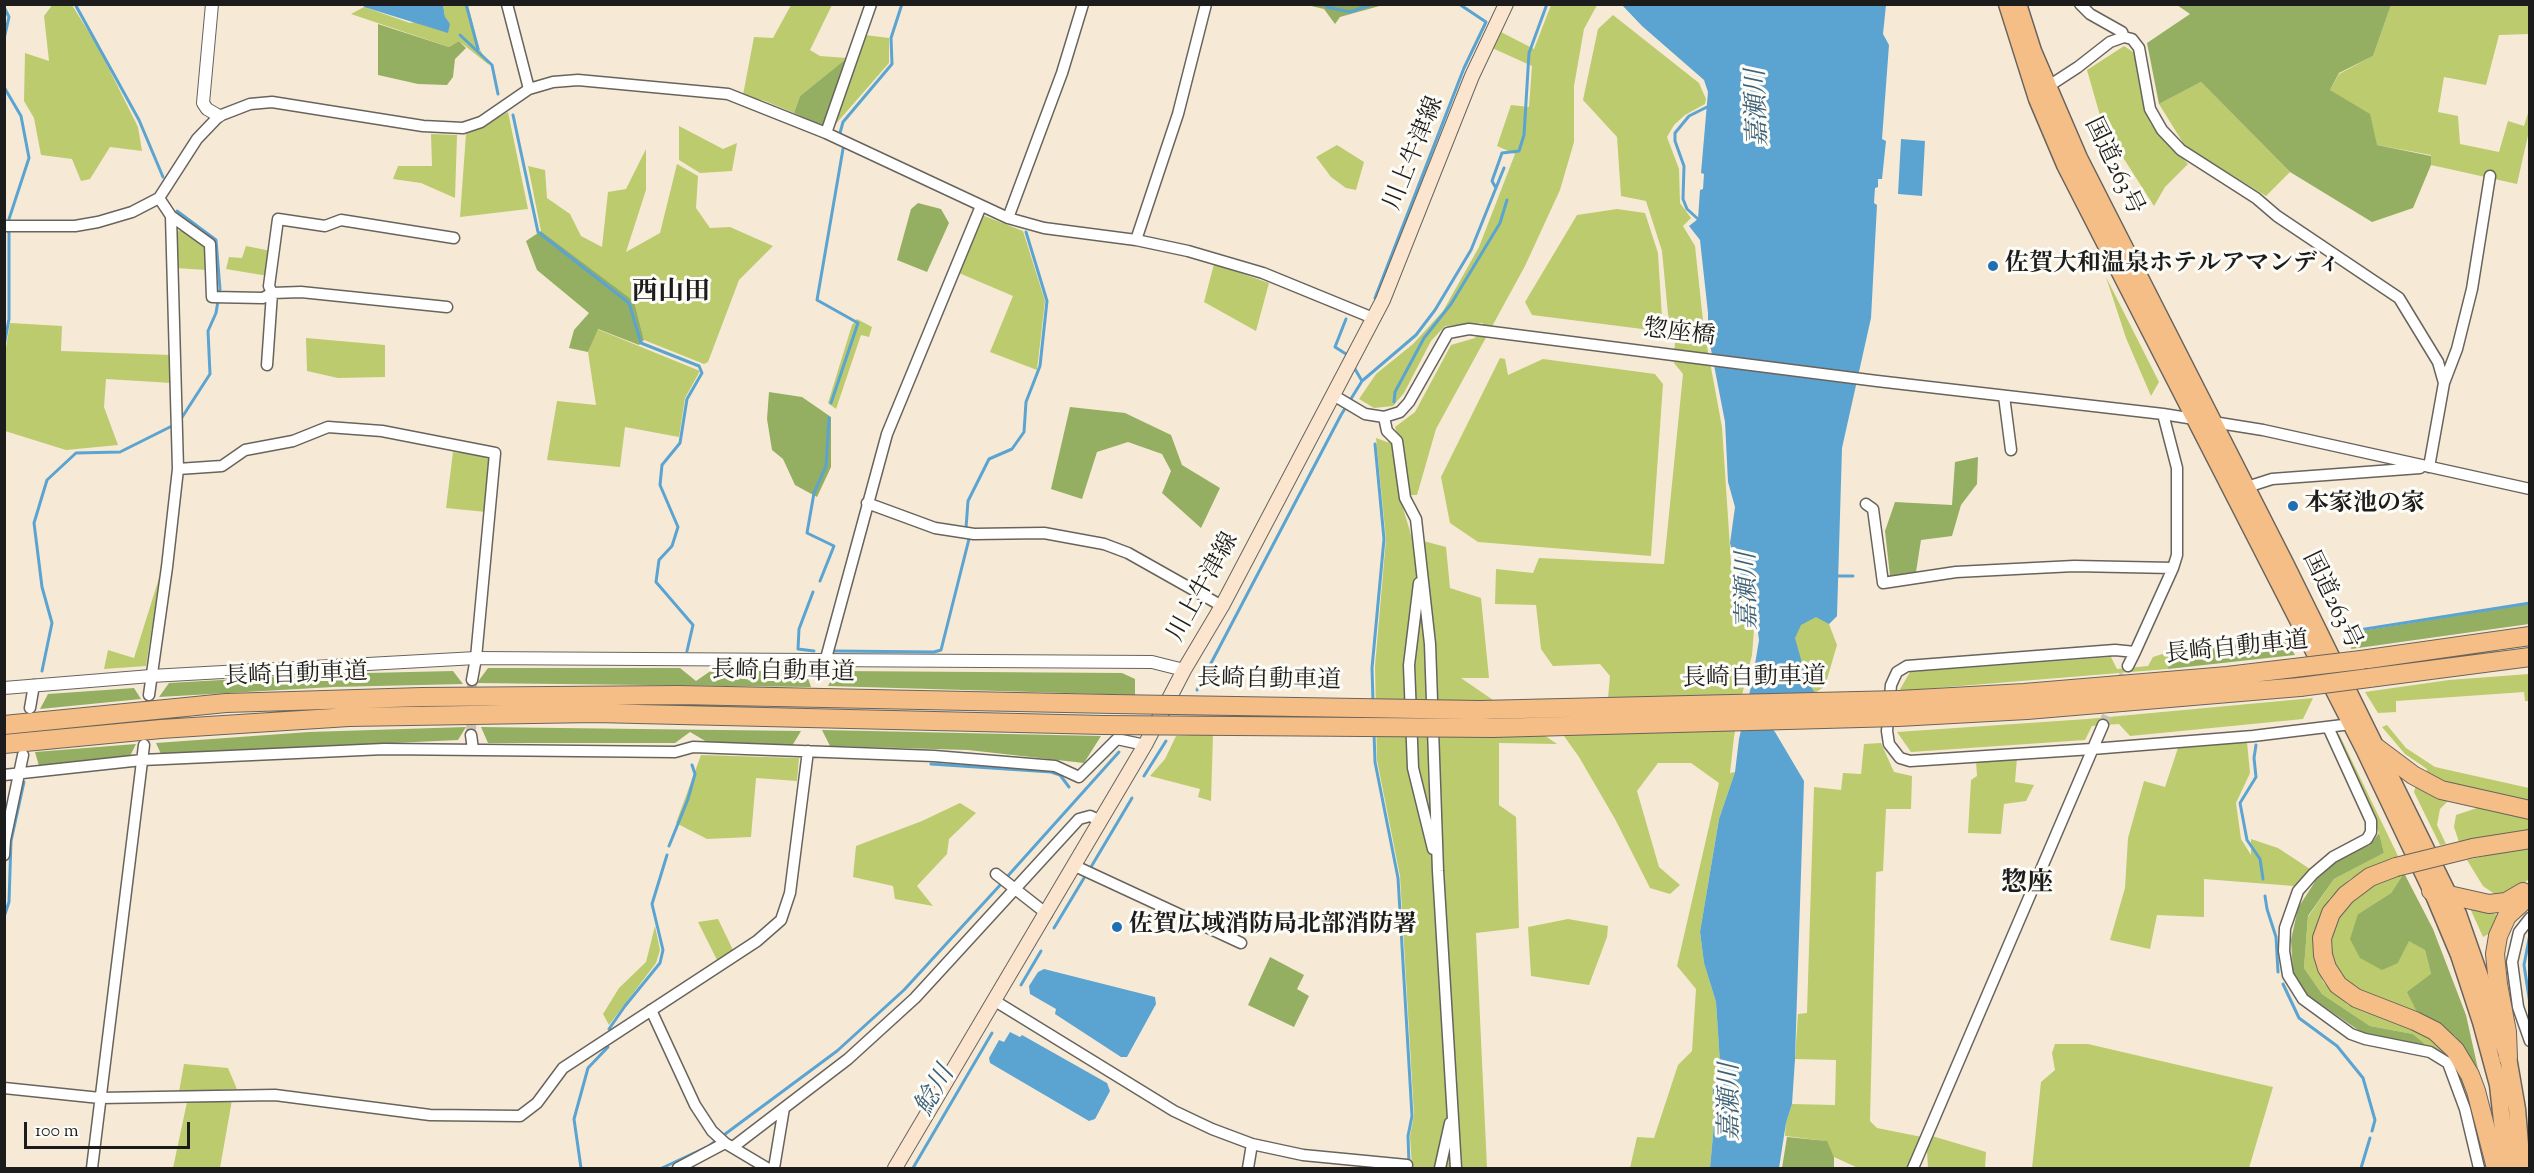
<!DOCTYPE html>
<meta charset="utf-8">
<style>
body{margin:0}
#map{position:relative;width:2534px;height:1173px;overflow:hidden;background:#f6ead6;font-family:"Sorts Mill Goudy",serif}
canvas{display:block}
.frame{position:absolute;inset:0;border:6px solid #1c1c1c;pointer-events:none}
.scale{position:absolute;left:24px;top:1122px;width:166px;height:27px;box-sizing:border-box;border:3px solid #1c1c1c;border-top:0;padding-left:8px;font-size:18px;line-height:21px;white-space:nowrap;color:#1c1c1c;-webkit-text-stroke:4px #fdfcf7;paint-order:stroke}
</style>
<div id="map">
<canvas width="2534" height="1173"></canvas>
<div class="frame"></div>
<div class="scale">100 m</div>
</div>
<script>
const ctx = document.querySelector('canvas').getContext('2d');
ctx.lineJoin = 'round';
function paint(path, color) {
  ctx.fillStyle = color;
  ctx.fill(path, 'evenodd');
}
function toPath(rows) {
  const path = new Path2D();
  for (const r of rows) {
    path.moveTo(r[0], r[1]);
    for (let i = 2; i < r.length; i += 2) path.lineTo(r[i], r[i + 1]);
  }
  return path;
}
function trace(path, color, width, dash) {
  ctx.strokeStyle = color;
  ctx.lineWidth = width;
  ctx.lineCap = dash ? 'butt' : 'round';
  ctx.setLineDash(dash || []);
  ctx.stroke(path);
}
function write(font, color, halo, rows, align = 'center') {
  ctx.font = font + ' "Sorts Mill Goudy","Noto Serif JP",serif';
  ctx.lineWidth = 6;
  ctx.setLineDash([]);
  ctx.textBaseline = 'middle';
  ctx.strokeStyle = halo;
  ctx.fillStyle = color;
  for (const [text, x, y, turn = 0] of rows) {
    ctx.save();
    ctx.translate(x, y);
    ctx.rotate((+turn || 0) * Math.PI / 180);
    ctx.textAlign = isNaN(turn) ? turn : align;
    if (halo) ctx.strokeText(text, 0, 0);
    ctx.fillText(text, 0, 0);
    ctx.restore();
  }
}
paint(toPath([
 [53,4,72,5,98,47,138,127,142,151,110,147,90,179,81,181,72,159,41,155,34,118,24,101,25,53,49,61,44,16],
 [443,5,468,5,479,48,489,65,459,41,449,47,351,14,364,7,410,23,445,17],
 [791,5,832,5,810,50,820,56,847,58,800,96,794,113,765,101,743,95,754,37,773,38],
 [1551,5,1597,5,1584,29,1574,86,1574,142,1560,190,1525,266,1436,429,1417,495,1399,495,1412,538,1446,547,1450,588,1481,598,1489,678,1461,678,1557,744,1499,743,1499,805,1516,817,1519,928,1476,933,1487,1168,1412,1168,1410,1136,1414,1115,1400,876,1377,760,1375,666,1386,539,1376,438,1401,447,1395,427,1415,412,1451,345,1475,338,1483,323,1445,326,1431,341,1404,393,1393,406,1374,408,1359,399,1376,374,1413,344,1443,311,1479,247,1515,154,1497,146,1511,105,1529,107,1532,66,1490,47,1499,31,1534,49],
 [2391,5,2529,5,2529,34,2499,35,2486,85,2444,77,2438,112,2458,116,2460,144,2499,152,2508,121,2524,126,2529,110,2529,131,2517,184,2431,165,2431,155,2377,145,2330,90,2339,74,2373,56],
 [1613,15,1699,83,1706,99,1705,104,1685,115,1674,125,1667,137,1679,169,1680,203,1691,218,1683,226,1695,246,1704,330,1722,427,1732,578,1754,629,1752,655,1741,699,1734,737,1730,773,1735,772,1719,819,1700,932,1704,963,1716,1002,1720,1063,1713,1090,1714,1124,1710,1168,1630,1168,1637,1137,1654,1138,1678,1065,1692,1051,1696,989,1677,966,1719,783,1691,763,1658,763,1637,791,1659,867,1680,885,1670,894,1650,888,1615,819,1579,757,1564,736,1521,699,1608,698,1610,676,1600,664,1553,666,1541,649,1536,605,1495,604,1496,569,1533,573,1539,558,1664,564,1683,374,1674,363,1675,340,1668,314,1662,251,1646,201,1621,196,1617,137,1583,100,1598,29],
 [865,35,889,38,889,63,834,126],
 [2124,46,2136,54,2150,123,2188,164,2165,187,2154,206,2103,126,2087,70],
 [2201,82,2290,172,2266,196,2185,146,2159,104],
 [508,112,528,209,460,217,466,134],
 [679,126,723,149,737,143,732,171,700,173,679,160],
 [431,134,457,135,455,198,421,183,393,179,398,166,432,166],
 [1337,145,1364,162,1356,190,1346,188,1331,177,1316,157],
 [646,149,646,190,626,252,660,233,677,164,698,176,696,208,710,228,730,227,773,246,739,280,708,362,704,364,644,340,634,301,541,231,528,166,545,170,547,198,570,214,581,236,602,247,608,192,626,189],
 [1617,209,1645,213,1658,253,1662,318,1658,331,1532,315,1525,302,1577,215],
 [982,215,1023,231,1045,301,1037,370,990,352,1013,296,959,273],
 [182,230,204,247,207,270,175,268,175,232],
 [246,246,271,251,268,276,226,269,229,257,242,258],
 [1214,264,1269,283,1256,331,1204,302],
 [2106,277,2159,382,2151,396,2126,338],
 [857,319,872,327,869,337,861,335,836,409,828,403,852,325],
 [10,323,62,326,61,351,171,355,172,383,106,379,104,407,118,445,66,450,5,431,5,354],
 [597,329,700,371,685,398,679,437,625,427,620,467,547,460,557,401,596,405,588,352],
 [306,338,385,345,385,377,338,378,307,371],
 [1500,358,1505,359,1508,375,1543,359,1655,374,1663,384,1651,556,1478,542,1450,523,1441,477],
 [453,452,490,456,486,512,446,508],
 [160,575,146,666,104,669,108,650,134,658],
 [1831,607,1837,616,1829,624,1837,645,1825,686,1815,693,1816,740,1785,635,1794,622],
 [2169,652,2168,669,1899,691,1910,672,2111,657,2117,669,2148,666,2153,657],
 [2529,674,2529,701,2525,701,2524,692,2396,701,2396,712,2378,713,2365,692,2449,680],
 [2313,698,2303,719,2130,736,2119,724,2092,726,2085,740,1911,752,1897,732,2087,719],
 [2387,725,2406,748,2435,767,2529,788,2529,804,2449,785,2426,774,2427,769,2405,754,2382,727],
 [1213,734,1211,801,1198,797,1200,789,1150,776,1165,759,1176,736],
 [2339,734,2398,856,2350,879,2329,899,2318,925,2313,951,2323,982,2348,1005,2414,1028,2448,1051,2469,1084,2464,1089,2453,1063,2426,1045,2413,1034,2370,1026,2322,994,2304,968,2308,917,2334,879,2384,853,2379,833,2337,739],
 [2247,742,2250,773,2236,803,2241,839,2251,855,2251,839,2278,848,2310,869,2294,886,2204,879,2204,917,2157,915,2150,949,2110,940,2125,888,2128,838,2144,781,2165,787,2178,748],
 [1881,743,1894,772,1912,776,1911,809,1886,809,1883,871,1876,872,1870,1121,1877,1128,1922,1137,1907,1168,1858,1168,1834,1157,1826,1141,1785,1136,1786,1123,1792,1104,1835,1105,1836,1060,1795,1059,1798,1014,1807,1013,1814,787,1841,790,1843,773,1861,774,1864,744],
 [701,755,799,758,797,781,756,778,751,837,707,839,676,823],
 [2017,758,2015,782,2034,785,2026,801,2004,804,2001,834,1968,833,1971,780,1977,776,1976,761],
 [2416,785,2448,801,2440,809,2437,825,2446,844,2440,845,2414,792],
 [960,803,976,813,949,839,947,854,917,886,933,906,895,899,893,886,853,877,856,846,922,821],
 [2480,807,2529,817,2529,832,2459,842,2454,827,2456,815],
 [2529,846,2529,879,2511,893,2496,895,2483,886,2467,860],
 [2404,873,2391,893,2358,914,2398,963,2409,940,2425,950,2431,974,2418,1014,2366,996,2339,976,2331,952,2333,929,2347,905,2370,886],
 [2469,906,2498,915,2492,932,2483,937],
 [718,919,734,952,718,962,698,922],
 [1568,919,1608,926,1607,937,1589,985,1531,976,1528,927],
 [655,926,660,950,656,963,609,1025,603,1014,619,988,646,962],
 [2055,1044,2088,1044,2273,1087,2249,1168,2032,1168,2041,1082,2055,1070,2052,1053],
 [184,1064,228,1068,237,1089,179,1092],
 [232,1100,220,1168,173,1168,187,1102],
 [1932,1136,1986,1152,1985,1168,1928,1168,1927,1151]
]), '#bbcb6e');
paint(toPath([
 [1307,5,1307,4,1383,5,1340,17,1335,24,1324,9],
 [2177,5,2391,5,2373,56,2339,73,2330,90,2370,114,2377,145,2431,156,2431,165,2413,208,2372,222,2290,172,2201,82,2159,104,2147,43,2190,14],
 [378,24,449,47,459,41,466,48,455,59,453,77,447,85,418,84,378,75],
 [847,58,823,127,794,113,800,96],
 [918,203,941,209,949,223,927,272,897,260,911,209],
 [541,231,634,301,644,340,639,345,598,329,588,352,569,348,574,330,589,313,537,270,526,241],
 [769,392,802,397,831,417,831,467,817,497,795,485,783,459,772,450,767,419],
 [1070,407,1125,413,1171,435,1182,465,1220,488,1201,528,1162,493,1171,471,1162,454,1128,442,1097,452,1082,499,1051,489],
 [1978,457,1977,484,1961,505,1952,536,1921,540,1916,572,1890,576,1885,531,1895,502,1952,505,1955,462],
 [2529,604,2529,624,2351,649,2355,632],
 [2285,639,2295,655,2168,669,2169,652],
 [488,668,680,668,696,681,712,670,806,672,811,687,477,683],
 [453,671,463,684,333,687,159,697,169,683,325,674],
 [836,671,1122,673,1135,679,1135,695,828,686],
 [134,688,141,699,40,709,48,694],
 [466,727,458,740,161,754,156,743,309,732],
 [481,727,801,731,792,746,707,742,690,732,675,743,488,743],
 [822,730,1101,736,1084,763,968,750,830,746],
 [136,744,130,756,39,766,35,752],
 [2379,833,2384,853,2334,879,2308,916,2304,968,2322,994,2370,1026,2413,1034,2426,1045,2364,1034,2307,995,2293,973,2291,940,2298,908,2316,880,2341,857,2370,845],
 [2404,873,2433,929,2466,1015,2478,1069,2455,1036,2418,1014,2407,992,2431,974,2425,950,2409,941,2398,963,2382,970,2360,958,2350,939,2358,914,2391,893],
 [1270,957,1304,975,1297,989,1309,996,1294,1027,1248,1005],
 [1787,1137,1827,1141,1834,1157,1834,1168,1782,1168]
]), '#94af61');
paint(toPath([
 [363,5,443,5,445,17,450,24,448,33,364,7],
 [1622,5,1886,5,1883,34,1889,45,1882,139,1886,141,1882,179,1878,179,1878,187,1875,188,1874,203,1877,205,1871,318,1842,448,1837,616,1829,624,1816,617,1801,625,1795,638,1807,681,1815,693,1816,740,1804,781,1795,1059,1792,1104,1786,1123,1779,1168,1710,1168,1714,1124,1713,1090,1720,1063,1716,1002,1704,963,1700,932,1719,819,1735,772,1739,739,1752,682,1759,640,1757,625,1739,578,1730,543,1735,507,1728,482,1725,422,1708,334,1708,313,1700,240,1689,226,1698,219,1700,190,1703,189,1704,174,1701,173,1708,92,1704,80,1642,26],
 [1901,139,1925,141,1922,196,1898,194],
 [1044,969,1155,997,1156,1004,1127,1057,1121,1057,1055,1014,1056,1009,1030,994,1029,986,1038,972],
 [1010,1032,1020,1037,1022,1035,1107,1083,1110,1091,1095,1119,1089,1121,990,1063,989,1058,999,1040,1004,1042]
]), '#5ba4d2');
paint(toPath([
 [1818,693,1819,741,1808,779,1804,781,1775,732,1748,699]
]), '#f6ead6');
trace(toPath([
 [75,4,139,120,163,177],
 [466,4,478,49],
 [1325,4,1327,7,1350,12,1373,4],
 [4,7,9,17,4,39],
 [460,35,492,65,498,94],
 [4,87,21,116,29,158,9,219],
 [513,115,538,232,629,303,641,343,699,366,702,373,687,399,680,443,662,465,660,485,678,527,672,546,659,560,656,582,693,625,687,651],
 [840,133,843,122,892,64,891,38,902,4],
 [1496,188,1492,181,1502,153,1519,151,1524,135,1529,53,1547,4],
 [177,211,216,240,220,289,216,313,208,331,210,374,179,422],
 [1698,219,1687,209,1683,199,1684,166,1675,141,1675,133,1689,116,1707,107],
 [1375,298,1464,68,1486,22,1459,4],
 [4,346,9,319,9,231],
 [1346,354,1335,347,1346,319],
 [1355,369,1362,381],
 [1394,402,1395,392,1424,338,1451,304,1500,223,1507,200],
 [831,403,858,323,817,300,843,149],
 [966,528,968,501,989,459,1012,449,1024,432,1026,402,1040,366,1047,301,1026,232],
 [1837,576,1853,576],
 [820,581,834,546,807,533,814,493,826,466,829,418],
 [813,592,799,629,798,649,814,651],
 [2359,630,2530,603],
 [835,651,934,652,941,650,969,539],
 [42,671,52,623,42,587,34,523,47,480,76,453,120,452,174,425],
 [1197,690,1341,415,1362,381,1416,335,1435,310,1471,250,1504,168],
 [1373,702,1372,668,1384,539,1375,444],
 [1374,733,1375,762,1398,878,1412,1116,1408,1136,1409,1164],
 [2256,745,2254,758,2256,777,2240,803,2247,840,2260,859,2263,879],
 [931,764,1051,772,1060,775,1069,787],
 [1144,776,1166,741],
 [669,846,688,799,695,774,692,765],
 [1091,867,1132,798],
 [1006,878,1119,752],
 [2265,896,2267,909,2276,937,2278,972],
 [4,917,9,902,11,841,24,782],
 [1054,928,1084,878],
 [2530,934,2524,965,2530,1004],
 [2283,984,2299,1018,2337,1046,2363,1078,2375,1120,2372,1131],
 [1021,985,1041,951],
 [609,1029,625,1006,660,963,663,950,652,904,667,855],
 [581,1168,574,1119,588,1068,608,1047],
 [662,1168,709,1146,837,1051,904,990,1002,883],
 [913,1168,992,1033],
 [2361,1168,2370,1138]
]), '#5ba4d2', 3);
trace(toPath([
 [2103,725,2128,666],
 [471,735,472,680]
]), '#cac1b1', 10, [10, 5]);
const minor = toPath([
 [507,4,529,89],
 [2080,4,2090,14,2122,32,2124,37],
 [2047,84,2055,82,2078,67,2110,42,2124,37,2132,39,2139,48,2150,109,2162,130,2181,150,2256,198,2277,216,2399,298,2438,362,2444,383,2429,467],
 [826,133,871,4],
 [171,216,210,244,212,297,263,298,272,293,301,292,447,307],
 [1008,218,1062,73,1083,4],
 [4,226,75,226,98,222,132,212,159,198,197,139,219,116,250,104,272,102,423,126,463,128,481,122,529,89,553,82,578,80,728,94,826,133,1008,218,1044,228,1136,240,1188,251,1263,273,1373,318],
 [1136,240,1178,114,1206,4],
 [267,365,272,293,269,286,278,219,325,226,341,220,454,238],
 [2444,383,2457,349,2472,289,2490,176],
 [1333,395,1365,414,1384,417,1400,412,1409,402,1448,333,1469,329,1877,381,2163,414,2263,430,2530,489],
 [2004,396,2011,450],
 [2163,414,2177,468,2177,555,2173,568],
 [1384,417,1387,431,1397,441,1405,498,1416,519,1430,644,1438,871,1456,1168],
 [178,469,222,466,245,450,293,441,328,427,382,431,495,453,476,658,472,680],
 [2247,487,2272,479,2420,468],
 [867,503,935,528,974,534,1044,533,1104,544,1128,553,1222,606],
 [1866,504,1873,509,1883,583,1956,572,2074,566,2173,568,2135,652,2115,650,1907,666,1897,672,1891,685,1887,731,1889,744,1900,758,1910,761,2092,749,2253,736,2351,724],
 [1419,583,1409,665,1413,768,1433,849],
 [825,662,887,434,981,206],
 [2128,666,2135,652],
 [149,695,167,567,178,469,171,216,159,198],
 [30,708,34,685],
 [2328,727,2371,821,2371,832,2367,839,2333,857,2313,874,2298,891,2285,928,2284,951,2288,975,2303,999,2351,1034,2365,1039,2430,1052,2448,1063,2465,1109,2479,1168],
 [471,735,473,749],
 [4,775,142,760,384,749,675,752,693,747,934,756,1055,766,1079,777,1117,739,1145,745],
 [4,855,5,840,23,755],
 [1075,866,1241,943],
 [996,874,1047,914],
 [2530,918,2519,932,2512,962,2518,1007,2530,1041],
 [995,1001,1174,1111,1212,1129,1252,1144,1303,1155,1407,1165],
 [651,1010,695,1105,712,1131,725,1143,767,1168],
 [4,1088,100,1098,275,1095,430,1115,520,1116,537,1103,563,1068,757,941,781,920,790,893,808,751],
 [733,1147,848,1059,915,998,1079,819,1090,816,1101,821],
 [92,1168,144,745],
 [678,1168,725,1143],
 [774,1168,784,1108],
 [1248,1168,1252,1144],
 [1440,1168,1450,1123],
 [1913,1168,2103,725]
]);
const tertiary = toPath([
 [212,4,203,103,207,109,219,116],
 [4,688,151,676,476,658,1152,662,1184,670]
]);
const secondary = toPath([
 [895,1168,1145,745,1184,670,1222,606,1383,300,1472,76,1506,4]
]);
const trunk = toPath([
 [2007,4,2037,99,2065,165,2364,749,2435,898,2459,955,2481,1022,2498,1085,2507,1168],
 [2018,4,2033,51,2079,158,2286,565,2458,914,2508,1057,2517,1109,2522,1168]
]);
const motorway = toPath([
 [2361,660,2530,636],
 [2369,678,2530,657],
 [1899,700,2024,693,2227,676,2294,668],
 [1898,717,2027,710,2300,687],
 [4,725,226,703,422,697,679,695,1113,704],
 [4,744,161,729,349,717,595,713,1104,725],
 [2377,748,2413,775,2441,790,2530,810],
 [2473,848,2530,839],
 [2396,867,2370,877,2346,895,2331,913,2322,938,2323,955,2327,968,2338,985,2356,998,2415,1021,2435,1031,2455,1050,2470,1075,2476,1091,2496,1168],
 [2431,891,2489,904,2506,902,2523,892],
 [2508,1057,2507,1032,2498,984,2495,954,2498,936,2507,916,2530,895]
]);
trace(minor, '#68645d', 13);
trace(tertiary, '#68645d', 14);
trace(secondary, '#68645d', 16);
trace(trunk, '#68645d', 19);
trace(motorway, '#68645d', 20);
trace(minor, '#fff', 10);
trace(tertiary, '#fff', 12);
trace(secondary, '#fbe5cf', 14);
trace(trunk, '#f5be86', 16);
trace(motorway, '#f5be86', 18);
const motorwayBridge = toPath([
 [2294,668,2361,660],
 [2300,687,2369,678],
 [1113,704,1480,710,1899,700],
 [1104,725,1493,728,1898,717],
 [2396,867,2473,848]
]);
trace(motorwayBridge, '#68645d', 20, []);
trace(motorwayBridge, '#f5be86', 18);
for (const [x, y, r, color] of [
 [1993,266,6,"#1f6fb2"],
 [2293,506,6,"#1f6fb2"],
 [1117,927,6,"#1f6fb2"]
]) {
  const dot = new Path2D();
  dot.arc(x, y, r, 0, 2 * Math.PI);
  ctx.fillStyle = color;
  ctx.fill(dot);
  trace(dot, '#fdfcf7', 2);
}
write('24px', '#1c1c1c', '#fdfcf7', [
 ["川上牛津線",1416,154,-68],
 ["国道263号",2112,167,64],
 ["惣座橋",1679,335,7],
 ["川上牛津線",1205,588,-61],
 ["国道263号",2330,601,64],
 ["長崎自動車道",2237,650,-6],
 ["長崎自動車道",783,674,1],
 ["長崎自動車道",296,677,-2],
 ["長崎自動車道",1754,680,-1],
 ["長崎自動車道",1269,682,1]
]);
write('bold 24px', '#1c1c1c', '#fdfcf7', [
 ["佐賀大和温泉ホテルアマンディ",2005,266],
 ["本家池の家",2305,506],
 ["佐賀広域消防局北部消防署",1129,927]
], 'left');
write('italic 26px', '#3c6077', '#fdfcf7', [
 ["嘉瀬川",1760,108,-92],
 ["嘉瀬川",1750,591,-91],
 ["鯰川",937,1092,-60],
 ["嘉瀬川",1733,1102,-90]
]);
write('bold 26px', '#1c1c1c', '#fdfcf7', [
 ["西山田",671,295],
 ["惣座",2027,886]
]);
</script>
